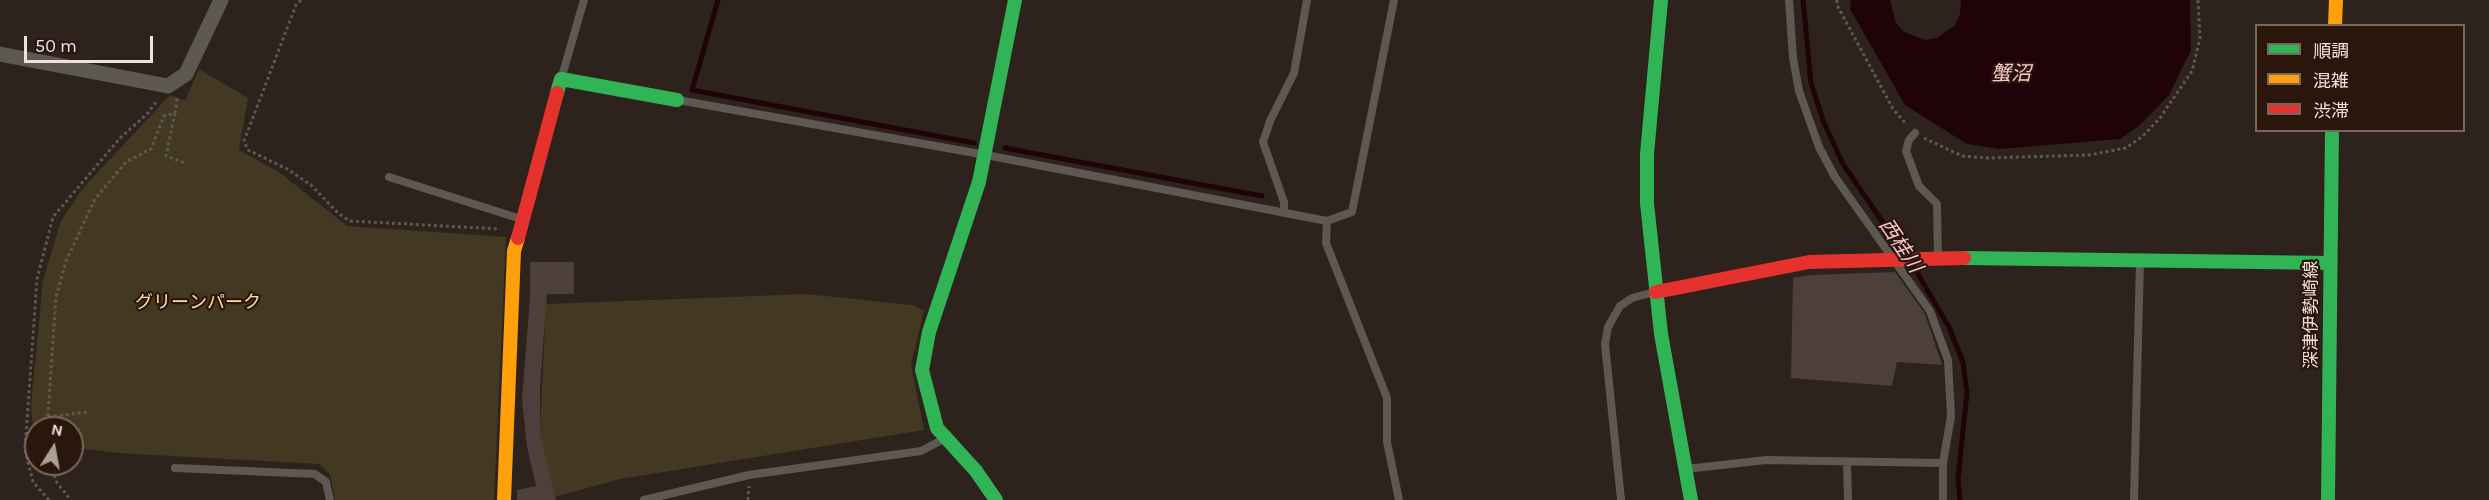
<!DOCTYPE html>
<meta charset="utf-8">
<style>
body{margin:0}
#map{position:relative;width:2489px;height:500px;overflow:hidden;background:#2d221c;font-family:Karla,"Noto Sans JP",sans-serif}
canvas{display:block}
.legend{position:absolute;left:2255px;top:24px;width:210px;height:108px;box-sizing:border-box;background:#2a160b;border:2px solid #79675e;margin:0;padding:8px 10px;list-style:none;font-size:18px;color:#f0e1da}
.legend li{display:flex;align-items:center;gap:12px;height:30px}
.legend b{width:30px;border:2px solid #79675e}
.north{position:absolute;left:24px;top:416px;width:60px;height:60px;box-sizing:border-box;background:#2a160b;border:2px solid #79675e;border-radius:50%;rotate:11deg;font-size:16px;font-weight:700;line-height:24px;text-align:center;color:#f0e1da}
.north::after{content:'';display:block;margin:auto;width:21px;height:27px;background:#ac9e98;clip-path:polygon(50% 0,100% 100%,50% 72%,0 100%)}
.scale{position:absolute;left:24px;top:36px;width:129px;height:27px;box-sizing:border-box;border:3px solid #f0e1da;border-top:0;padding-left:8px;font-size:18px;line-height:21px;white-space:nowrap;color:#f0e1da;-webkit-text-stroke:4px #2a160b;paint-order:stroke}
</style>
<div id="map">
<canvas width="2489" height="500"></canvas>
<ul class="legend">
<li><b style="height:8px;background:#30b455"></b>順調</li>
<li><b style="height:8px;background:#ff9f0a"></b>混雑</li>
<li><b style="height:8px;background:#e5322d"></b>渋滞</li>
</ul>
<div class="north">N</div>
<div class="scale">50 m</div>
</div>
<script>
const ctx = document.querySelector('canvas').getContext('2d');
ctx.lineJoin = 'round';
function paint(path, color) {
  ctx.fillStyle = color;
  ctx.fill(path, 'evenodd');
}
function toPath(rows) {
  const path = new Path2D();
  for (const r of rows) {
    path.moveTo(r[0], r[1]);
    for (let i = 2; i < r.length; i += 2) path.lineTo(r[i], r[i + 1]);
  }
  return path;
}
function trace(path, color, width, dash) {
  ctx.strokeStyle = color;
  ctx.lineWidth = width;
  ctx.lineCap = dash ? 'butt' : 'round';
  ctx.setLineDash(dash || []);
  ctx.stroke(path);
}
function write(font, color, halo, rows, align = 'center') {
  ctx.font = font + ' Karla,"Noto Sans JP",sans-serif';
  ctx.lineWidth = 4.5;
  ctx.setLineDash([]);
  ctx.textBaseline = 'middle';
  ctx.strokeStyle = halo;
  ctx.fillStyle = color;
  for (const [text, x, y, turn = 0] of rows) {
    ctx.save();
    ctx.translate(x, y);
    ctx.rotate((+turn || 0) * Math.PI / 180);
    ctx.textAlign = isNaN(turn) ? turn : align;
    if (halo) ctx.strokeText(text, 0, 0);
    ctx.fillText(text, 0, 0);
    ctx.restore();
  }
}
paint(toPath([
 [199,69,248,98,239,150,279,172,347,226,506,237,494,500,335,500,330,474,319,464,117,453,72,447,72,428,36,428,36,443,34,442,31,405,43,280,61,221,83,188,170,95,185,101],
 [806,294,912,305,924,311,911,365,924,430,620,479,555,497,540,432,546,304]
]), '#433922');
paint(toPath([
 [1851,0,1890,0,1896,23,1904,32,1925,40,1937,38,1955,25,1960,14,1961,0,2190,0,2191,50,2169,95,2139,126,2120,139,2001,149,1967,144,1905,105,1850,9]
]), '#1f0309');
trace(toPath([
 [718,0,692,90,974,143],
 [1803,0,1811,83,1824,123,1843,164,1903,252],
 [1005,148,1262,196],
 [1912,264,1949,327,1963,362,1967,392,1958,479,1960,500]
]), '#1f0309', 5);
paint(toPath([
 [530,262,574,262,574,294,547,294,540,387,540,432,556,500,517,500,517,490,536,486,527,447,522,399,530,297],
 [1895,272,1925,314,1942,365,1897,362,1892,386,1791,378,1793,278,1810,275]
]), '#4d3f3b');
trace(toPath([
 [301,0,296,5,244,141,248,150,287,169,311,185,338,213,350,221,500,229],
 [1837,0,1837,5,1893,109,1907,125],
 [175,113,166,156,185,163],
 [1924,138,1962,156,1988,158,2089,155,2126,148,2144,135,2160,118,2192,71,2200,38,2198,0],
 [48,417,87,412],
 [47,428,56,297,66,261,95,199,126,162,151,149,164,116,175,113,177,98],
 [26,450,36,449],
 [50,464,57,483,71,500],
 [49,500,33,482,25,450,37,279,53,217,121,137,147,114,157,101],
 [748,500,749,486]
]), '#5e5854', 3, [3, 3]);
trace(toPath([
 [1789,0,1793,58,1799,91,1819,147,1835,177,1930,311,1948,360,1951,416,1943,463,1943,500],
 [562,76,584,0],
 [678,100,986,155,1327,221,1352,212,1394,0],
 [1915,133,1909,140,1906,151,1919,186,1937,204,1938,257],
 [389,177,521,219],
 [1284,213,1284,202,1263,142,1270,121,1294,73,1307,0],
 [1327,221,1326,243,1387,398,1387,442,1399,500],
 [1847,462,1848,500],
 [175,468,315,474,326,482,330,500],
 [1686,469,1766,460,1943,463],
 [644,500,749,475,921,451,944,439],
 [1621,500,1605,344,1608,327,1620,306,1632,298,1654,292],
 [2134,500,2140,262]
]), '#5d5852', 8);
trace(toPath([
 [0,54,168,86,186,74,221,0]
]), '#5d5852', 15);
trace(toPath([
 [1661,0,1647,154,1647,203,1661,334,1691,500],
 [557,93,561,79,677,100],
 [1964,258,2330,263],
 [996,500,976,471,937,428,922,370,929,332,979,182,1015,0],
 [2328,500,2332,130]
]), '#30b455', 14);
trace(toPath([
 [2335,26,2336,0],
 [504,500,514,251,518,238]
]), '#ff9f0a', 14);
trace(toPath([
 [518,238,557,93],
 [1656,292,1809,262,1964,258]
]), '#e5322d', 14);
write('18px', '#f8e09b', '#2a160b', [
 ["グリーンパーク",198,303]
]);
write('18px', '#f0e1da', '#2a160b', [
 ["深津伊勢崎線",2312,315,-90]
]);
write('italic 20px', '#f8c9d0', '#2a160b', [
 ["蟹沼",2011,74],
 ["西桂川",1900,246,56]
]);
</script>
